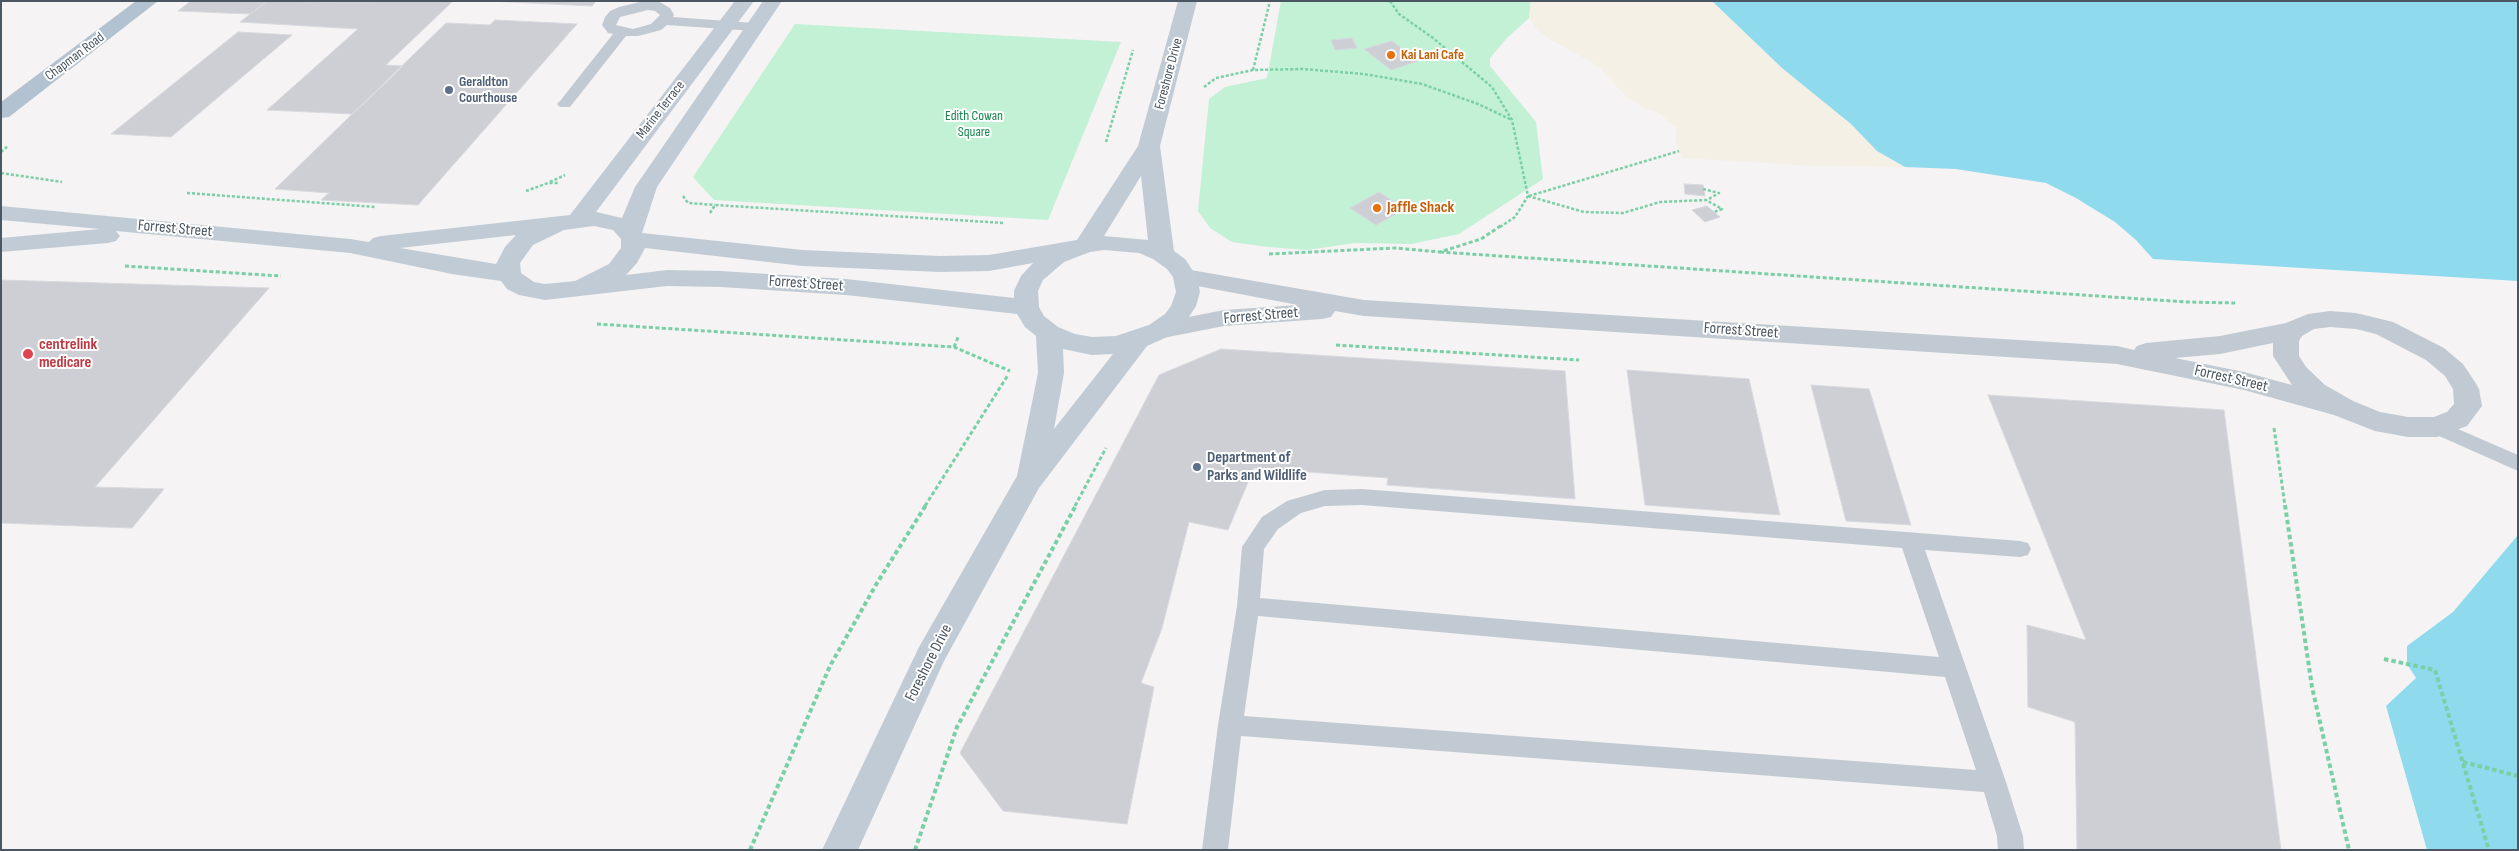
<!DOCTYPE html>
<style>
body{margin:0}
#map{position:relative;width:2519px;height:851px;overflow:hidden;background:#f5f3f3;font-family:"Sofia Sans Condensed",sans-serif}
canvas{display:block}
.frame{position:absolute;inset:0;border:2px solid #4a5661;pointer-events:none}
</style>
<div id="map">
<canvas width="2519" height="851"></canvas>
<div class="frame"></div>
</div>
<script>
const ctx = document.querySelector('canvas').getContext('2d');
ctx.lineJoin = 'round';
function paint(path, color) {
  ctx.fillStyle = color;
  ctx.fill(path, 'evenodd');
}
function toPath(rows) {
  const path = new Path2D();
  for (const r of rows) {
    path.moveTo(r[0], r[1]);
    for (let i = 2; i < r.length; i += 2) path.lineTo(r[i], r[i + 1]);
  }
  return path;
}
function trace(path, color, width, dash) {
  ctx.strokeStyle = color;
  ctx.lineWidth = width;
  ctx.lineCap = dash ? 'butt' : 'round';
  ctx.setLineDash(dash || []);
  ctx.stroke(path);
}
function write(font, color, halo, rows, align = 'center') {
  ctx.font = font + ' "Sofia Sans Condensed",sans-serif';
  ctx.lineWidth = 4;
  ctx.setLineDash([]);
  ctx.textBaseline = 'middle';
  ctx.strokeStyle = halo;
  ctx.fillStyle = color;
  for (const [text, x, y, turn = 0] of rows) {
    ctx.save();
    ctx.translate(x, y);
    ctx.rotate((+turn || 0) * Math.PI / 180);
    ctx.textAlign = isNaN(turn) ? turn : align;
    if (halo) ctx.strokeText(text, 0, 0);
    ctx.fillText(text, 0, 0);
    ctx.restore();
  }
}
paint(toPath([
 [1281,1,1531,1,1529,18,1507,38,1490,58,1490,66,1536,122,1543,179,1459,234,1411,244,1355,243,1307,250,1268,247,1232,242,1210,228,1198,211,1209,99,1225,87,1267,78],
 [795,24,1121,42,1048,220,714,200,693,177]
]), '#c3f1d5');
paint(toPath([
 [1531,1,1712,1,1782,68,1851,124,1877,151,1905,167,1815,166,1682,158,1675,140,1677,128,1659,113,1643,108,1625,95,1598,66,1551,40,1538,30,1529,18]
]), '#f5f0e5');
paint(toPath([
 [1712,1,2518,1,2518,281,2153,259,2136,240,2115,222,2076,198,2046,183,1956,169,1905,167,1877,151,1851,124,1782,68],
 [2518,535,2518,850,2427,850,2386,706,2416,678,2407,664,2407,646,2453,612]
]), '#90daee');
const building = toPath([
 [191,1,267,1,250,14,178,11,191,1],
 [267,1,324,2,453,1,386,65,403,66,353,114,267,110,358,29,240,22,267,1],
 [489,1,596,1,592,6,489,1],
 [495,20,577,24,418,205,321,200,329,193,275,189,446,23,490,25,495,20],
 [238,32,292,35,171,137,111,134,238,32],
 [1352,38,1357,48,1335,50,1331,40,1352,38],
 [1392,41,1418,61,1391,70,1364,49,1392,41],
 [1684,184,1703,185,1705,196,1685,194,1684,184],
 [1379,192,1405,209,1376,225,1350,208,1379,192],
 [1707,206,1714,212,1720,217,1705,222,1692,210,1707,206],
 [1,280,269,288,95,487,164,489,132,528,1,523,1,280],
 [1221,349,1565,371,1575,499,1387,485,1388,478,1254,468,1228,530,1189,522,1162,628,1141,683,1154,687,1127,824,1003,811,960,753,1159,375,1221,349],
 [1627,370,1749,379,1780,515,1645,505,1627,370],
 [1811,385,1869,389,1911,525,1846,521,1811,385],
 [1988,395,2224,410,2281,850,2077,850,2075,722,2028,707,2027,625,2086,640,1988,395]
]);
paint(building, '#cdcfd5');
trace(building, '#d7d9de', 1);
trace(toPath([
 [1390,1,1399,14,1433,38,1492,87,1512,120,1528,196,1515,217,1500,227],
 [1253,70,1270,1],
 [1204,87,1216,78,1253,70,1303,69,1364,74,1422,84,1478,104,1512,120],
 [1106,142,1133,50],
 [1,152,8,146],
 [1,173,62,182],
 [550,182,565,175],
 [1703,189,1719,193,1707,200],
 [526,191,548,183,559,183],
 [187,193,376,207],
 [683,196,688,203,715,205],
 [1528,196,1584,212,1623,213,1660,202,1706,200,1722,209,1714,212],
 [1529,196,1679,151],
 [710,213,715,205,1004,223]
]), '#7ad0a6', 2.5, [3, 2]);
trace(toPath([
 [1440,252,2187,302,2235,303],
 [1269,254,1395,248,1440,252,1481,239,1502,225],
 [125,266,281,276],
 [597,324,954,347,1010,371],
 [1336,345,1579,360],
 [954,347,959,335],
 [2274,428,2285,506],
 [925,506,1008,375],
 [1075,506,1106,448]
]), '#7ad0a6', 3, [4, 2.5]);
trace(toPath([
 [2285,505,2312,687,2349,850],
 [2384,659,2435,670,2489,850],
 [2463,762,2518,776],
 [750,850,830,666,877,583,926,505],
 [915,850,957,727,1076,505]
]), '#7ad0a6', 4, [4.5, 3]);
paint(toPath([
 [644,1,658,1,663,4,670,8,674,15,673,17,754,23,761,27,754,31,667,25,661,30,638,36,626,36,570,107,560,107,557,104,560,101,613,34,608,33,602,25,605,17,610,11,619,7,644,1],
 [648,10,655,11,660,15,651,24,633,29,616,25,620,17,648,10],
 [2437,420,2518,455,2518,471,2430,432,2427,427,2430,422,2437,420],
 [1362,489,2020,541,2028,543,2031,549,2028,555,2020,557,1925,550,2006,782,2023,836,2024,850,1998,850,1997,836,1984,792,1241,736,1228,850,1202,850,1218,725,1237,606,1242,547,1262,517,1287,501,1325,490,1362,489],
 [1362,505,1902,548,1939,657,1260,598,1264,549,1278,529,1301,513,1325,506,1362,505],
 [1258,616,1945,677,1976,770,1244,716,1258,616]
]), '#c1cad2');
paint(toPath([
 [1185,269,1364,300,2117,346,2134,350,2137,346,2146,343,2220,336,2286,323,2308,314,2330,311,2356,313,2393,322,2444,348,2463,364,2475,382,2479,389,2482,406,2467,426,2437,437,2408,437,2375,431,2334,415,2244,390,2117,364,1364,316,1335,311,1331,317,1322,319,1224,326,1158,339,1149,337,1145,331,1149,325,1158,323,1224,310,1298,305,1176,282,1173,277,1176,272,1185,269],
 [2330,327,2356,329,2376,334,2426,360,2445,376,2453,389,2454,404,2447,412,2434,417,2408,417,2380,412,2353,401,2325,385,2306,367,2299,356,2299,341,2302,336,2314,329,2330,327],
 [2273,343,2273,356,2292,385,2244,372,2175,358,2220,354,2273,343]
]), '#c1cad2');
paint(toPath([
 [735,1,754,1,596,212,622,218,635,187,763,1,782,1,657,187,642,233,803,250,940,256,989,255,1077,240,1138,146,1178,1,1197,1,1160,146,1174,251,1185,259,1197,277,1200,292,1196,306,1183,326,1167,337,1147,346,1039,488,944,661,858,850,822,850,919,647,1017,476,1038,373,1036,336,1025,327,1017,314,846,295,721,287,667,286,545,300,519,295,507,289,501,281,452,274,350,253,116,231,120,236,116,241,108,243,1,252,1,238,100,229,1,220,1,206,350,239,369,242,373,238,381,236,570,215,735,1],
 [1141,176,1148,240,1104,236,1141,176],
 [594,226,613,230,621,239,621,248,609,264,575,281,545,284,534,282,521,273,520,263,533,245,564,230,594,226],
 [516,235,505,247,496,264,400,248,516,235],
 [645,248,803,266,940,272,989,271,1033,263,1021,276,1014,291,1014,298,846,279,721,271,667,270,626,275,637,263,645,248],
 [1104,250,1139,253,1153,259,1167,269,1173,277,1176,292,1171,306,1165,314,1149,325,1116,336,1092,337,1075,334,1058,327,1044,316,1039,307,1038,291,1043,280,1064,262,1090,252,1104,250],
 [1063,349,1092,355,1113,354,1054,429,1064,373,1063,349]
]), '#c1cbd6');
paint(toPath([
 [136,1,158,1,9,117,1,118,1,102,136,1]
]), '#b3c2d1');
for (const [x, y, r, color] of [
 [1391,55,5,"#e8710a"],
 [449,90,5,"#5c6f8a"],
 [1377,208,5,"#e8710a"],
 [28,354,6,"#e0444e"],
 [1197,467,5,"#5c6f8a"]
]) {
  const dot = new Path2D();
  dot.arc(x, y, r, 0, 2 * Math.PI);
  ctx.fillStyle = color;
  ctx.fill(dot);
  trace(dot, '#fff', 2);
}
write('bold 14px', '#c56008', '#fff', [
 ["Kai Lani Cafe",1401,55]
], 'left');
write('14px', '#4a5661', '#fff', [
 ["Chapman Road",75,57,-37],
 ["Foreshore Drive",1169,74,-75],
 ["Marine Terrace",661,110,-52]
]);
write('bold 14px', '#4e5e75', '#fff', [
 ["Geraldton",459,82],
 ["Courthouse",459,98]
], 'left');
write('14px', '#17864f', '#fff', [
 ["Edith Cowan",974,116],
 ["Square",974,132]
]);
write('bold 16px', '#c56008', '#fff', [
 ["Jaffle Shack",1387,208]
], 'left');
write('16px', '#4a5661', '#fff', [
 ["Forrest Street",175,229,5],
 ["Forrest Street",806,284,4],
 ["Forrest Street",1261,316,-5],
 ["Forrest Street",1741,331,4],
 ["Forrest Street",2231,379,13],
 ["Foreshore Drive",929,663,-63]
]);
write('bold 16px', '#be3a42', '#fff', [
 ["centrelink",39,345],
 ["medicare",39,363]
], 'left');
write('bold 16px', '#4e5e75', '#fff', [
 ["Department of",1207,458],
 ["Parks and Wildlife",1207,476]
], 'left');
</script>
